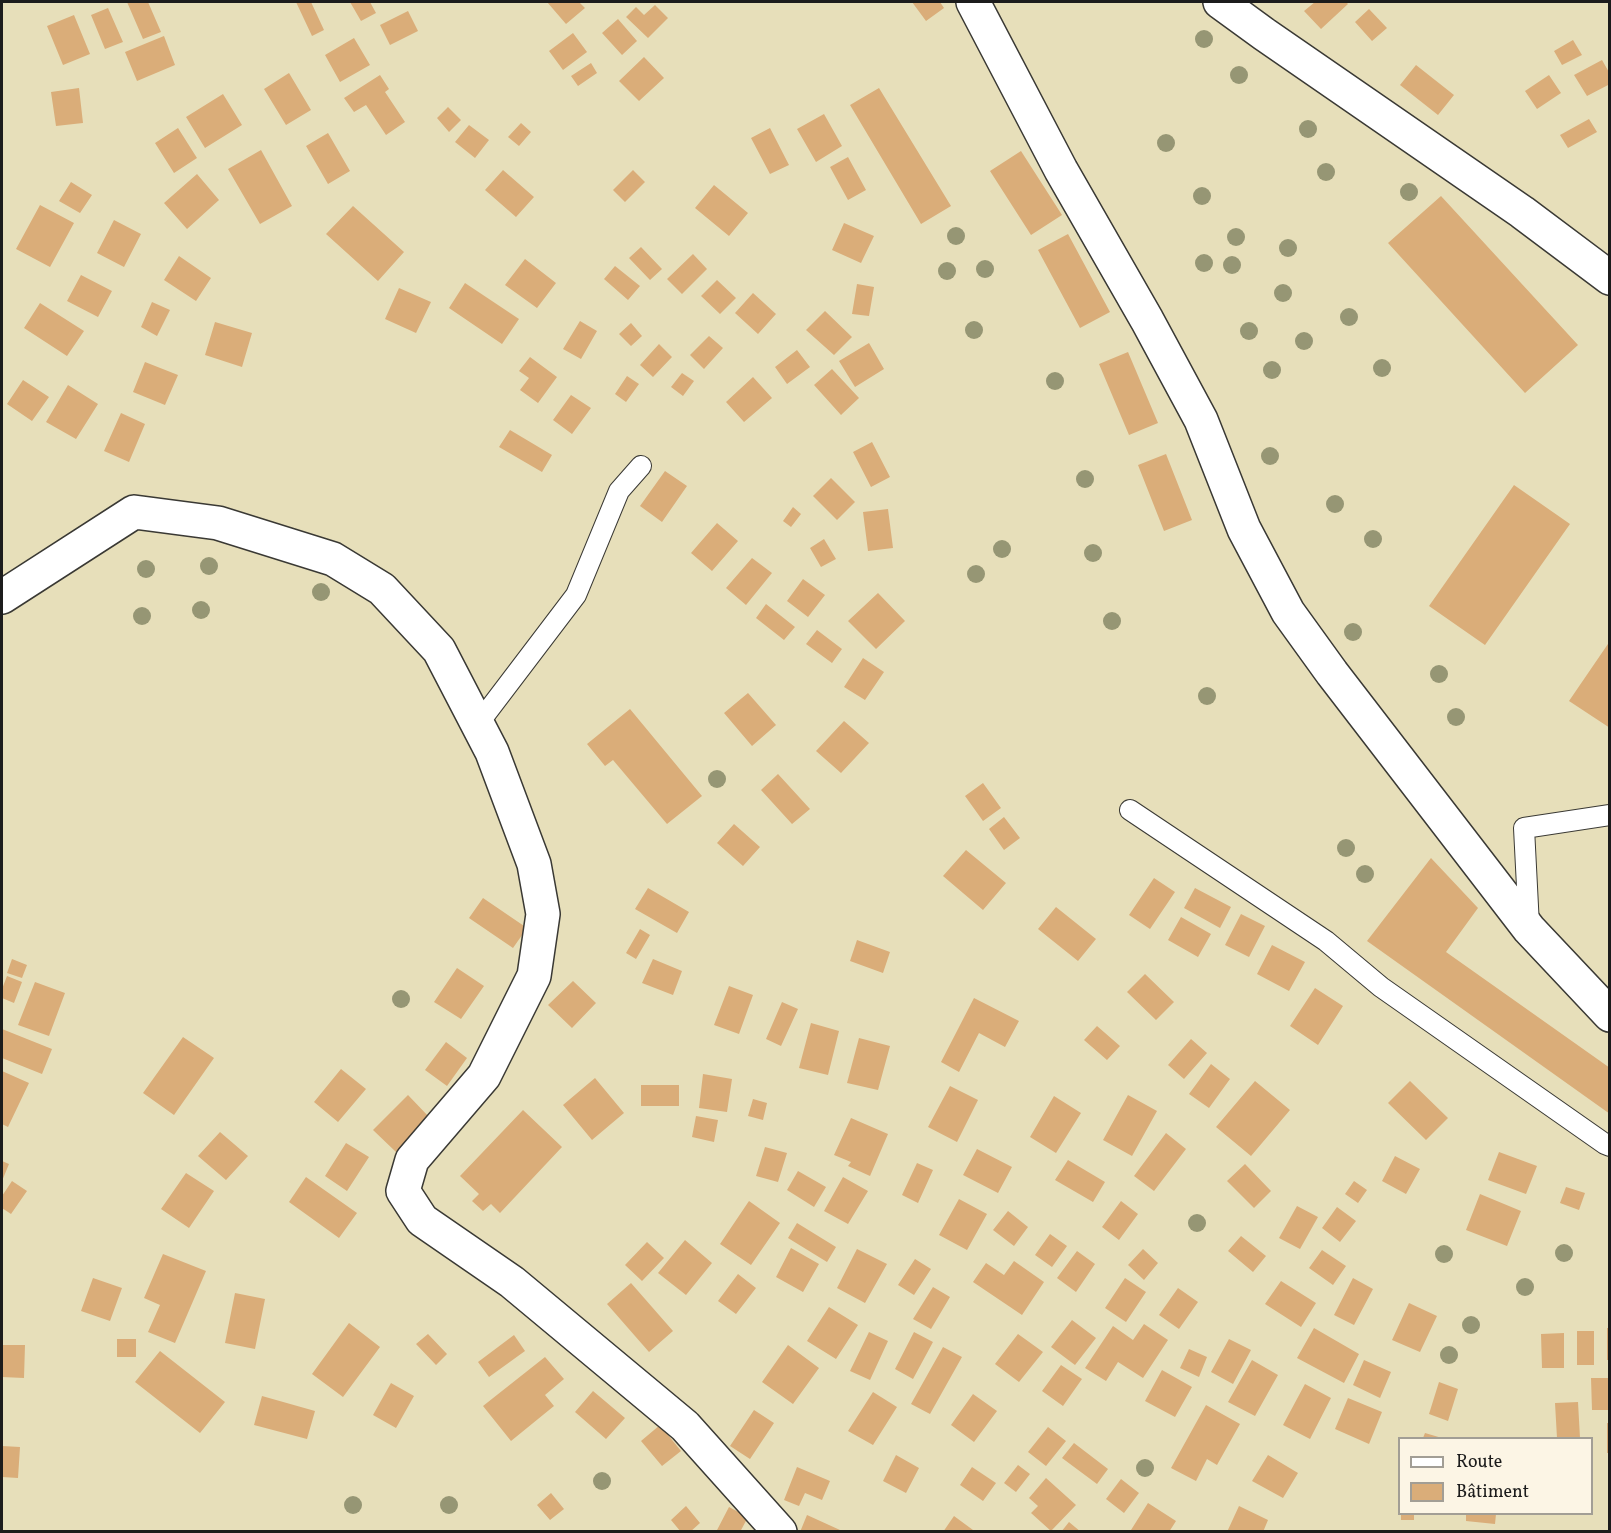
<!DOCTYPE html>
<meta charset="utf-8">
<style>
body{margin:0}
#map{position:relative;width:1611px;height:1533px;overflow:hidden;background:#e7dfba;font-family:Vollkorn,serif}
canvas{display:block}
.frame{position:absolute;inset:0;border:3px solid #1c1c1c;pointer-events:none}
.legend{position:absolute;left:1398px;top:1437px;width:195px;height:78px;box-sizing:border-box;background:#fcf5e5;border:2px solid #a29e95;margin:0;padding:8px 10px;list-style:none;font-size:18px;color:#1c1c1c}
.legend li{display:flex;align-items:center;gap:12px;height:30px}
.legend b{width:30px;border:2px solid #a29e95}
</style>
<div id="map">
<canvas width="1611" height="1533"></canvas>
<div class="frame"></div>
<ul class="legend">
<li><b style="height:8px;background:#fff"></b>Route</li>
<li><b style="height:16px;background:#daad79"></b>Bâtiment</li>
</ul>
</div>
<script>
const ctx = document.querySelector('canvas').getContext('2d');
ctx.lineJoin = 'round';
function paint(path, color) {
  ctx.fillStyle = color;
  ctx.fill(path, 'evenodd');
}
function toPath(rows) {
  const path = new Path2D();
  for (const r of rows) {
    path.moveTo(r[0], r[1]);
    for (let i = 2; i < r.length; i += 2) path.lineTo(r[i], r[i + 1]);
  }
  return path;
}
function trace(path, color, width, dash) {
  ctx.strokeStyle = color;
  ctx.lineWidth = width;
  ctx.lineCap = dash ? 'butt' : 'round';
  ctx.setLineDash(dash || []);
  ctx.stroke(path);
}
paint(toPath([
 [127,2,148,2,161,32,143,39],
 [296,2,311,2,324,30,312,36],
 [350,2,370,2,376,13,361,21],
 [547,2,579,2,585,8,566,24],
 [912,2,940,2,944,8,926,21],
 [1315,2,1346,2,1348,4,1321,29,1304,11],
 [655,5,668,18,648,38,626,17,636,7,644,15],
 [108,8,123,42,105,49,91,15],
 [1369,9,1387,28,1372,41,1355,22],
 [408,11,418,31,390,45,380,25],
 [74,15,90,54,63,65,47,26],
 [618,19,637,41,622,55,602,33],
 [573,33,587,52,563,70,549,51],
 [164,36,175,65,137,81,125,52],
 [354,38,370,65,340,82,325,55],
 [1573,40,1582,55,1562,65,1554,51],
 [644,57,664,78,639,101,619,81],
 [1602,60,1610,74,1610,84,1587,96,1574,75],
 [591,63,597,73,578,86,571,76],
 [1416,65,1454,95,1438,115,1400,85],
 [289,73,311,110,286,125,264,89],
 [380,75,389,89,385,92,405,122,386,135,366,105,354,112,344,98],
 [1549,75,1561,93,1537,109,1525,91],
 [79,88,83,123,56,126,51,92],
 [879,88,951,206,921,224,850,105],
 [223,94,242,125,205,148,186,117],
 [448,107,461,120,449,132,437,118],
 [824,114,842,146,816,162,797,129],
 [1589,119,1597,132,1568,148,1560,135],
 [521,123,531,132,519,146,508,137],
 [469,125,489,140,475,158,455,142],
 [178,128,197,158,174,173,155,143],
 [770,128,789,165,770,174,751,138],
 [328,133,350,171,328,184,306,146],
 [261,150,292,206,260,224,228,169],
 [1021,151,1062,215,1031,235,990,171],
 [848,157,866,190,848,200,830,167],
 [503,170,534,197,516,217,485,190],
 [633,170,645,182,625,202,613,190],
 [197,174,219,200,187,229,164,203],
 [71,182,92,195,80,213,59,201],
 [714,185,748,213,729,236,695,208],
 [1441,196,1578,345,1525,393,1388,243],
 [40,205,74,223,50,267,16,249],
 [353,206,404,252,378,281,326,234],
 [114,220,141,234,124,267,97,253],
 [844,223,874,236,861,263,832,250],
 [1068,234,1110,312,1080,328,1038,250],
 [641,247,662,269,650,280,629,258],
 [693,254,707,269,682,294,667,279],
 [179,256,211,278,196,301,164,280],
 [525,259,556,283,537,308,505,285],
 [615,266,640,286,628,300,604,279],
 [81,275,112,291,98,317,67,301],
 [717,280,736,298,720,314,701,296],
 [465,283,519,319,502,344,449,308],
 [857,284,874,287,869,316,852,314],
 [399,288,431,302,416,333,385,319],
 [753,293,776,314,758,334,735,313],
 [152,302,170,310,157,336,141,327],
 [40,303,84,331,67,356,24,328],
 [825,311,852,337,834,355,806,330],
 [580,321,597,331,581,359,563,349],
 [215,322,252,333,242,367,205,355],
 [631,323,642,336,631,346,619,334],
 [709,336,723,348,704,369,690,355],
 [869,343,884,369,855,387,839,361],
 [659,344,672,357,653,377,640,365],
 [797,350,810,367,787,384,775,367],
 [1128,352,1158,423,1129,435,1099,364],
 [530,357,557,377,538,403,520,390,529,378,519,371],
 [145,362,178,375,165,405,133,392],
 [832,369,859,398,841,415,814,385],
 [682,373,694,381,683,396,671,387],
 [627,376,639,384,626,402,615,394],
 [753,377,772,398,744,422,726,402],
 [23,380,49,397,32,421,7,404],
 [68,385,98,404,76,439,46,422],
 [571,395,591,408,572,434,553,420],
 [121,413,145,424,129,462,104,451],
 [510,430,552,455,542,472,499,447],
 [872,442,890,477,871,487,853,452],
 [1166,454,1192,520,1164,531,1138,465],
 [665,471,687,486,662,522,640,506],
 [831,478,855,502,837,520,813,496],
 [1514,485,1570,524,1485,645,1429,606],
 [793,507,801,514,791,527,783,521],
 [888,509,893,548,868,551,863,512],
 [717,523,738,541,712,571,691,553],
 [824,539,836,559,821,567,810,548],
 [752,558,772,573,746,605,726,588],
 [803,579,825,595,808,617,787,601],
 [878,593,905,621,876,649,848,621],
 [766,604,795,627,784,640,756,618],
 [817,630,842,649,832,663,806,644],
 [1610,641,1610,728,1569,701],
 [863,658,884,672,865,700,844,687],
 [748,693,776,725,752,746,724,713],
 [630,709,702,796,667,824,613,760,605,766,587,744],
 [844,721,869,743,841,773,816,751],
 [778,774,810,809,792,824,761,790],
 [983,783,1001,808,983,821,965,796],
 [1004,817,1020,838,1004,850,989,829],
 [734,824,760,847,743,866,717,843],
 [966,850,1006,883,983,910,943,876],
 [1431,858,1478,908,1446,952,1610,1068,1610,1114,1367,941],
 [1154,878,1175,892,1150,929,1129,915],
 [648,888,689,912,677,933,635,909],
 [1195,888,1231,907,1220,928,1184,908],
 [483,898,527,928,513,948,469,918],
 [1056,907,1096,939,1078,961,1038,929],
 [1241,914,1265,926,1249,957,1225,945],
 [1181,917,1211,934,1198,957,1168,940],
 [640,929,650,935,636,959,626,953],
 [857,940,890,952,883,973,850,961],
 [1272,945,1305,962,1289,991,1257,974],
 [12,959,27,965,22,978,7,973],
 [653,959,682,971,673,995,642,983],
 [457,968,484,986,461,1019,434,1002],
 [1145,974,1174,1002,1156,1020,1127,992],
 [7,976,22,982,14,1003,2,998,2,989],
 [573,981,596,1003,572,1028,548,1005],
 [35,982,65,993,49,1036,18,1025],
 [729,986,753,995,739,1034,714,1025],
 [1315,988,1343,1006,1318,1045,1290,1026],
 [974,998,1019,1021,1005,1047,979,1033,959,1072,941,1062],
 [782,1002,798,1009,781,1046,766,1039],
 [811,1023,839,1031,828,1075,799,1068],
 [1097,1026,1120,1046,1107,1060,1084,1040],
 [2,1029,52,1049,42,1074,2,1058],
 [183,1037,214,1058,174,1115,143,1093],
 [859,1038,890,1046,878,1090,847,1083],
 [1191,1039,1207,1053,1184,1079,1168,1065],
 [446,1042,467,1058,447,1086,425,1070],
 [1211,1064,1230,1079,1209,1108,1189,1094],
 [341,1069,366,1089,338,1122,314,1102],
 [2,1071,29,1083,8,1127,2,1124],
 [703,1074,732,1079,727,1112,699,1108],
 [595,1078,624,1113,592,1140,563,1105],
 [1255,1081,1290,1110,1251,1156,1216,1127],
 [1410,1081,1448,1118,1426,1140,1388,1103],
 [641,1085,679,1085,679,1106,641,1106],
 [950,1086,978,1100,957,1142,928,1127],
 [408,1095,430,1118,396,1152,373,1130],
 [1128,1095,1157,1111,1132,1156,1103,1140],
 [1054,1096,1081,1113,1056,1153,1030,1137],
 [753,1099,767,1103,763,1120,748,1116],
 [523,1110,562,1147,500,1213,491,1204,483,1211,472,1201,479,1194,460,1176],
 [696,1116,718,1120,714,1142,692,1137],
 [851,1118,888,1134,870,1176,848,1166,851,1162,834,1155],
 [220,1132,248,1156,226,1180,198,1156],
 [1166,1133,1186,1149,1154,1191,1134,1176],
 [346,1143,369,1157,347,1191,325,1176],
 [765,1147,787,1153,778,1182,756,1176],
 [977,1149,1012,1167,998,1193,963,1175],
 [1499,1152,1537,1166,1526,1194,1488,1180],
 [1395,1156,1420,1169,1406,1194,1382,1181],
 [1068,1160,1105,1182,1093,1202,1055,1180],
 [2,1161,9,1164,2,1181],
 [917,1163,933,1170,918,1203,902,1195],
 [1245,1164,1271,1191,1254,1208,1227,1181],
 [798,1171,826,1187,814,1207,787,1190],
 [186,1173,214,1191,189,1228,161,1209],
 [306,1177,357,1213,339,1238,289,1202],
 [843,1177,868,1191,848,1224,824,1211],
 [12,1181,27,1191,11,1214,2,1208,2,1196],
 [1354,1181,1367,1190,1358,1203,1345,1194],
 [1566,1187,1585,1193,1579,1210,1560,1203],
 [1480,1194,1521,1211,1507,1246,1466,1230],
 [959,1199,987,1214,967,1250,939,1235],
 [749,1201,780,1223,751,1265,720,1244],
 [1121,1201,1138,1214,1119,1240,1102,1227],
 [1297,1206,1318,1217,1300,1249,1279,1238],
 [1337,1207,1356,1221,1340,1242,1322,1228],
 [1008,1211,1028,1227,1014,1246,993,1230],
 [797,1223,836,1247,827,1262,788,1238],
 [1050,1234,1067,1246,1052,1267,1035,1255],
 [1241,1236,1266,1256,1253,1272,1228,1251],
 [685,1240,712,1263,686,1295,658,1273],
 [647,1242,664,1258,642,1281,625,1265],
 [791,1248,819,1264,803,1292,776,1277],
 [857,1249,887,1264,865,1303,837,1288],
 [1143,1249,1158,1263,1144,1280,1128,1265],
 [1322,1250,1346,1266,1333,1285,1309,1268],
 [1077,1251,1095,1264,1076,1292,1057,1278],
 [163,1254,206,1271,175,1343,148,1332,160,1305,144,1298],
 [915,1259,931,1269,914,1295,898,1285],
 [1014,1261,1044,1282,1022,1315,973,1282,986,1263,1004,1275],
 [738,1274,756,1288,736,1314,718,1301],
 [93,1278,122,1288,110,1321,81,1311],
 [1125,1278,1146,1292,1126,1322,1105,1308],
 [1353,1278,1373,1289,1354,1325,1334,1315],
 [1281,1281,1316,1303,1301,1327,1265,1304],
 [631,1283,673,1331,649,1352,607,1304],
 [933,1287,950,1297,931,1329,913,1319],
 [1178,1288,1198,1302,1179,1329,1159,1315],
 [235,1293,265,1299,255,1349,225,1343],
 [1409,1303,1437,1316,1420,1352,1392,1340],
 [829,1307,858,1325,836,1359,807,1341],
 [1072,1320,1096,1338,1075,1365,1051,1347],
 [349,1323,380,1347,343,1397,312,1374],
 [1144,1324,1168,1340,1143,1378,1118,1362,1106,1381,1085,1368,1113,1326,1133,1340],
 [1314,1328,1359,1354,1344,1383,1297,1358],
 [1607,1328,1610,1328,1610,1360,1607,1360],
 [1577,1331,1594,1331,1594,1365,1577,1365],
 [869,1332,888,1341,870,1380,850,1371],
 [914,1332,933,1342,913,1379,895,1369],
 [1564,1333,1564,1368,1542,1368,1541,1334],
 [428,1334,447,1354,436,1365,416,1344],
 [1018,1334,1043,1352,1019,1382,995,1364],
 [514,1335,525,1351,489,1377,478,1362],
 [117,1339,136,1339,136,1357,117,1357],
 [1229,1339,1251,1350,1233,1384,1211,1372],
 [2,1345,25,1345,24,1378,2,1377],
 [788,1345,819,1368,793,1404,762,1382],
 [943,1347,962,1357,930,1414,911,1404],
 [1189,1349,1207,1357,1199,1377,1180,1368],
 [160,1351,225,1402,200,1433,135,1382],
 [545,1357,564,1379,545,1395,554,1406,511,1441,483,1406],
 [1252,1360,1278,1375,1255,1416,1228,1402],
 [1364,1360,1391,1372,1380,1398,1353,1385],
 [1061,1365,1082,1379,1063,1406,1042,1391],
 [1162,1370,1192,1387,1175,1417,1145,1401],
 [1591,1378,1610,1378,1610,1410,1592,1410],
 [1439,1382,1458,1389,1448,1421,1429,1414],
 [391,1383,414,1396,396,1428,373,1415],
 [1305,1384,1331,1398,1310,1439,1283,1425],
 [593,1391,625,1418,606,1439,575,1412],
 [873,1392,897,1407,873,1445,848,1431],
 [973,1394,997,1411,974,1442,951,1425],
 [262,1396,315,1411,307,1439,254,1425],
 [1348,1398,1382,1412,1369,1444,1335,1429],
 [1578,1402,1580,1438,1557,1438,1555,1403],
 [1206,1405,1240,1424,1217,1465,1207,1459,1196,1481,1171,1468],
 [754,1410,774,1423,750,1459,730,1446],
 [1607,1423,1610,1423,1610,1453,1607,1453],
 [660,1425,681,1451,662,1466,641,1441],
 [1048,1427,1066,1441,1046,1466,1028,1452],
 [1425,1433,1442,1438,1423,1438],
 [1074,1443,1108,1469,1097,1484,1062,1458],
 [2,1446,20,1447,18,1478,2,1477],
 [896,1455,919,1468,906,1493,883,1481],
 [1268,1455,1298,1473,1283,1498,1252,1481],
 [1018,1465,1030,1474,1016,1492,1004,1483],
 [797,1467,830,1481,822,1500,805,1493,799,1506,784,1500],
 [972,1467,996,1483,983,1501,960,1485],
 [1046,1478,1076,1505,1051,1531,1031,1513,1038,1506,1029,1498],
 [1121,1479,1139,1493,1124,1513,1106,1499],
 [551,1493,564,1509,550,1520,537,1505],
 [1148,1503,1176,1521,1169,1532,1134,1532,1131,1530],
 [686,1506,700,1523,690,1532,681,1532,671,1520],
 [1239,1506,1268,1520,1263,1532,1227,1532],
 [729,1507,748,1517,740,1532,716,1532],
 [1401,1514,1414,1514,1414,1520,1401,1520],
 [1466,1514,1496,1514,1495,1524,1466,1521],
 [807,1515,840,1530,839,1532,800,1532],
 [954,1516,973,1530,972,1532,943,1532],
 [1069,1522,1081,1532,1061,1532]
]), '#daad79');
const lane = toPath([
 [478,724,576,595,619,491,641,466],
 [1130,810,1326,941,1381,987,1605,1144,1610,1146],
 [1529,926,1524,828,1610,815]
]);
const street = toPath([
 [973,2,1061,170,1147,320,1201,420,1244,529,1288,612,1332,673,1529,929,1610,1015],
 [1220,2,1264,34,1522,212,1610,278],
 [2,597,134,512,218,523,333,559,382,589,439,650,492,752,534,864,543,914,534,976,484,1076,412,1160,403,1191,422,1220,512,1282,685,1426,780,1532]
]);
trace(lane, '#3a3934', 22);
trace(street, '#3a3934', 36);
trace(lane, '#fff', 20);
trace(street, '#fff', 33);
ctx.fillStyle = '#969674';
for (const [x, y] of [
 [1204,39],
 [1239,75],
 [1308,129],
 [1166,143],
 [1326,172],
 [1409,192],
 [1202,196],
 [956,236],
 [1236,237],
 [1288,248],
 [1204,263],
 [1232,265],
 [985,269],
 [947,271],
 [1283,293],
 [1349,317],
 [974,330],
 [1249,331],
 [1304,341],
 [1382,368],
 [1272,370],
 [1055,381],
 [1270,456],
 [1085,479],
 [1335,504],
 [1373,539],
 [1002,549],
 [1093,553],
 [209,566],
 [146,569],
 [976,574],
 [321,592],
 [201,610],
 [142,616],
 [1112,621],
 [1353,632],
 [1439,674],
 [1207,696],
 [1456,717],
 [717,779],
 [1346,848],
 [1365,874],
 [401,999],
 [1197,1223],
 [1564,1253],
 [1444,1254],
 [1525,1287],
 [1471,1325],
 [1449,1355],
 [1145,1468],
 [602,1481],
 [353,1505],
 [449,1505]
]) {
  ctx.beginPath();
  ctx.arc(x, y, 9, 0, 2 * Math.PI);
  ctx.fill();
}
</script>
